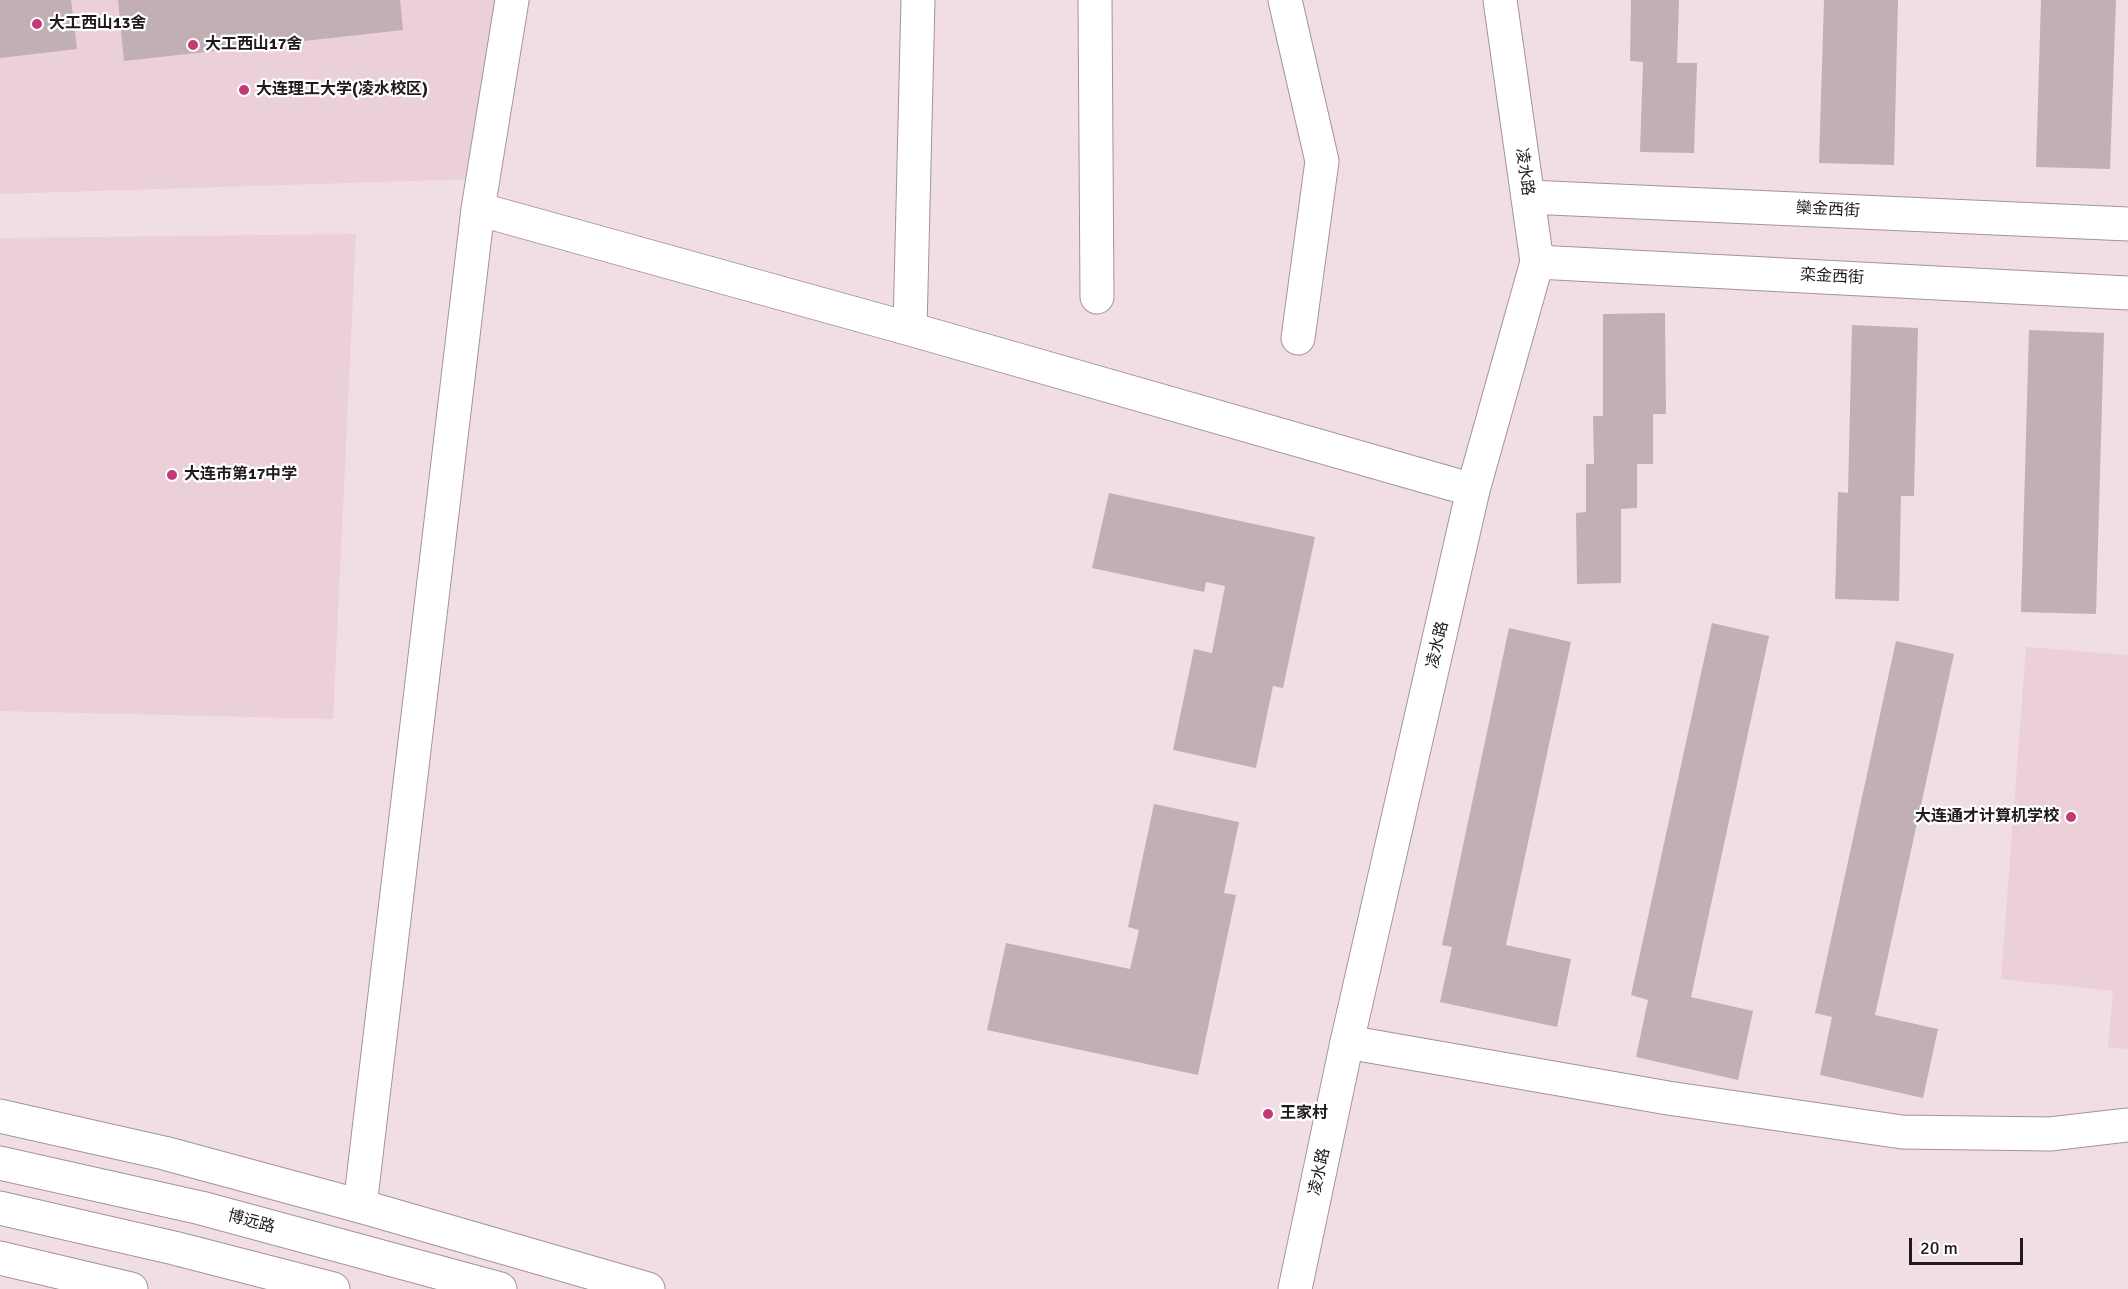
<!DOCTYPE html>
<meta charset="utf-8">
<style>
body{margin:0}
#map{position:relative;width:2128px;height:1289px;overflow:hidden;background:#f1dee3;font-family:Signika,sans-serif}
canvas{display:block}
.scale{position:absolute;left:1909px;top:1238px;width:114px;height:27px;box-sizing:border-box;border:3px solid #201a1c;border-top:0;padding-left:8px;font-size:18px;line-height:21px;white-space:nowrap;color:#201a1c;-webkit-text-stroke:4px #fff;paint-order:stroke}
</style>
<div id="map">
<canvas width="2128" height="1289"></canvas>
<div class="scale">20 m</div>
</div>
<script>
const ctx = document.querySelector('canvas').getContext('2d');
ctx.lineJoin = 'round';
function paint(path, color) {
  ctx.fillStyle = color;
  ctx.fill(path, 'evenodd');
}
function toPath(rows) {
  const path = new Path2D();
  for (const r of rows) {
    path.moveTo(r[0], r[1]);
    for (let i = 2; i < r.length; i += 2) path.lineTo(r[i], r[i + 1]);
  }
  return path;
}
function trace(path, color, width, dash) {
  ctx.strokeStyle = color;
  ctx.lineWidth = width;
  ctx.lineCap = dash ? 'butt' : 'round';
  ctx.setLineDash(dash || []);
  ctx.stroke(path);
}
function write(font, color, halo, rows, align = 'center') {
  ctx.font = font + ' Signika,"Noto Sans SC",sans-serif';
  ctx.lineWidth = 4.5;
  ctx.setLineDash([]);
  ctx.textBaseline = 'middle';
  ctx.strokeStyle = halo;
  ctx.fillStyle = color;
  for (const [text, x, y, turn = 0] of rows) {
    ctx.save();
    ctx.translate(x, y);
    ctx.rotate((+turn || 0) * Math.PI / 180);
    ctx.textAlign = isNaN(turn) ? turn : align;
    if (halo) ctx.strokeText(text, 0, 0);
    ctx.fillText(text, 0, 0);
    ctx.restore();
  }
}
paint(toPath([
 [0,0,502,0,476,179,0,194],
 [356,234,333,719,0,711,0,238],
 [2026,647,2128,655,2128,1049,2108,1047,2113,991,2001,979]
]), '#ebd0d7');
paint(toPath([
 [0,0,71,0,77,49,0,58],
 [118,0,400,0,403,30,124,61],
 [1631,0,1679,0,1677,63,1697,63,1694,153,1640,152,1643,62,1630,61],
 [1824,0,1898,0,1894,165,1819,163],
 [2041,0,2116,0,2110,169,2036,167],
 [1665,313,1666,414,1653,414,1653,464,1637,464,1637,508,1621,509,1621,583,1577,584,1576,513,1586,512,1586,464,1594,464,1593,416,1603,416,1603,314],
 [1852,325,1918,328,1914,496,1901,496,1899,601,1835,599,1838,492,1848,493],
 [2029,330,2104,333,2096,614,2021,612],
 [1109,493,1315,537,1283,688,1273,686,1256,768,1173,750,1194,649,1212,653,1225,586,1206,582,1204,592,1092,568],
 [1712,623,1769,636,1691,997,1753,1011,1738,1080,1636,1057,1648,1000,1631,995],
 [1509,628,1571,642,1506,945,1571,959,1557,1027,1440,1002,1452,947,1442,945],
 [1896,641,1954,654,1875,1015,1938,1029,1923,1098,1820,1075,1832,1017,1815,1013],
 [1154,804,1239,822,1224,893,1236,895,1198,1075,987,1030,1006,943,1130,969,1139,930,1128,927]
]), '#c1afb4');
const minor = toPath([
 [1095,0,1097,297],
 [1285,0,1322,161,1298,338],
 [1528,197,2128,224],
 [478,209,512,0],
 [1537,262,2128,293],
 [910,329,918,0],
 [1347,1042,1668,1098,1902,1132,2050,1134,2128,1125],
 [360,1206,478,209,910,329,1473,490]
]);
const tertiary = toPath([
 [1295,1289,1347,1042,1473,490,1537,262,1500,0]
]);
const secondary = toPath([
 [0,1116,164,1153,360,1206,648,1289],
 [0,1163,201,1208,500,1289],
 [0,1208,174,1248,333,1289],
 [0,1258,131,1289]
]);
trace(minor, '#a49398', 35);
trace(tertiary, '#a49398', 35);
trace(secondary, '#a49398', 35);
trace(minor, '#fff', 33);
trace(tertiary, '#fff', 33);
trace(secondary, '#fff', 33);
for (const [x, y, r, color] of [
 [37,24,6,"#c23973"],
 [193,45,6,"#c23973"],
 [244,90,6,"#c23973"],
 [172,475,6,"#c23973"],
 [2071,817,6,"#c23973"],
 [1268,1114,6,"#c23973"]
]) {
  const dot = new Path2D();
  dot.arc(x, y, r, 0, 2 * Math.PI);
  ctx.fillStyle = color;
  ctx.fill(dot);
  trace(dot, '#fff', 2);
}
write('bold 16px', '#201a1c', '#fff', [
 ["大工西山13舍",49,24],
 ["大工西山17舍",205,45],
 ["大连理工大学(凌水校区)",256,90],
 ["大连市第17中学",184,475],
 ["大连通才计算机学校",2059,817,"right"],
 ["王家村",1280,1114]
], 'left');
write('16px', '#201a1c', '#fff', [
 ["凌水路",1524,172,82],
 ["欒金西街",1828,210,3],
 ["栾金西街",1832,277,3],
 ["凌水路",1438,645,-77],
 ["凌水路",1320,1172,-78],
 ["博远路",251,1222,15]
]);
</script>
